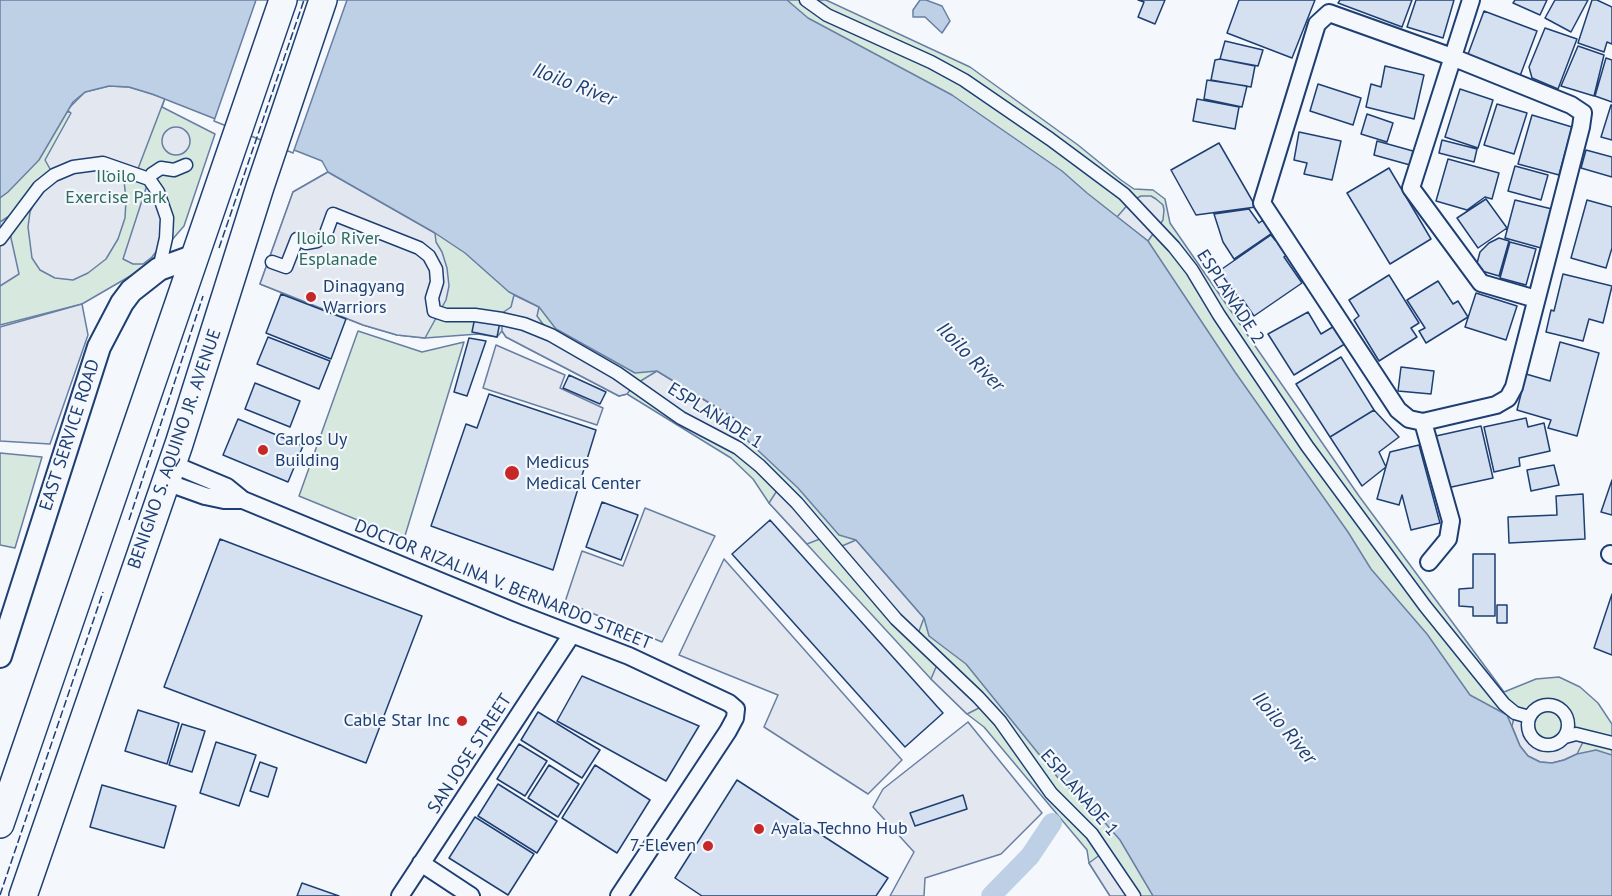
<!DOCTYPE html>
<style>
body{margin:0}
canvas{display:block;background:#f4f7fb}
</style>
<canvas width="1612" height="896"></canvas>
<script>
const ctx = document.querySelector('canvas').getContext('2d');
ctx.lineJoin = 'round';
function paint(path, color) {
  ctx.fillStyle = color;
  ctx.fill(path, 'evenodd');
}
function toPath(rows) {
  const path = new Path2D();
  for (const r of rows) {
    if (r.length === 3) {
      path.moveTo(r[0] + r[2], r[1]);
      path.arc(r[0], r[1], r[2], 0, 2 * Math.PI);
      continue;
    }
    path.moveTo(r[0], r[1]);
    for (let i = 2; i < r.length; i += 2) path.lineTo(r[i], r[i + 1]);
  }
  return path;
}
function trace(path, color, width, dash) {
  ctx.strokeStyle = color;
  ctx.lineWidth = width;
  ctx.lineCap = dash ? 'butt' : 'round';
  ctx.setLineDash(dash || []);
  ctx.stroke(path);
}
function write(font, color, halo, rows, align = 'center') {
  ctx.font = font + ' "PT Sans",sans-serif';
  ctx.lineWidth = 4.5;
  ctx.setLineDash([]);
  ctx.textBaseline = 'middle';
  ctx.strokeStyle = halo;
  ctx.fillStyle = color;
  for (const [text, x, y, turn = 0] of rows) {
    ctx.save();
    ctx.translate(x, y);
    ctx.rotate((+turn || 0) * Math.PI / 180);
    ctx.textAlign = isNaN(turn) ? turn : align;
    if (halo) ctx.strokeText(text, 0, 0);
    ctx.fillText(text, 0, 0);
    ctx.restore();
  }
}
const green = toPath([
 [749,0,826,0,970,67,1078,145,1121,180,1134,189,1153,190,1165,199,1170,223,1359,496,1504,692,1536,679,1559,677,1580,687,1598,703,1612,724,1612,796,1478,708,749,0],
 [165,98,162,107,215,134,184,226,151,264,82,304,0,325,0,169,57,112,70,112,67,110,165,98],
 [328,172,708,380,1104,802,1166,896,1110,896,1089,863,1087,850,984,727,967,714,931,679,769,503,753,479,731,458,627,394,619,396,506,337,502,331,497,337,478,334,425,338,397,335,363,325,260,284,293,192,328,172],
 [358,331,422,352,464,342,404,539,299,496,358,331],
 [0,453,42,457,15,548,0,545,0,453]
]);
paint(green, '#d7e8df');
trace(green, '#687fa3', 1.5);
const parking = toPath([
 [109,86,129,87,165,98,136,174,123,170,126,200,125,218,118,239,106,259,88,273,73,280,55,278,40,270,32,258,28,227,30,212,38,195,54,176,45,160,71,113,67,110,85,92,109,86],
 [176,141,14],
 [328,172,435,233,436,242,442,252,447,268,449,286,446,300,425,338,397,335,363,325,260,284,293,192,328,172],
 [149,179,162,203,159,248,152,257,143,264,133,264,123,259,149,179],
 [1141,196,1151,196,1156,199,1163,205,1164,210,1163,220,1148,241,1117,217,1131,201,1141,196],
 [23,207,9,229,19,274,0,286,0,222,23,207],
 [514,295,539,307,537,316,551,335,634,385,657,371,739,421,738,448,634,385,627,394,619,396,506,337,502,331,502,320,495,318,511,307,514,295],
 [82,304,88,335,50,444,0,441,0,327,82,304],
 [496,345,565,375,560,388,603,408,597,425,483,388,496,345],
 [780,486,825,537,807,544,769,503,780,486],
 [645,508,715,536,662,642,565,602,582,551,623,566,645,508],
 [856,540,924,618,916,639,835,549,856,540],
 [724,559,902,760,868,794,764,727,778,695,679,655,724,559],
 [939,660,985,705,967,714,931,679,939,660],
 [1515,713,1529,717,1527,723,1531,736,1541,744,1554,744,1565,737,1586,736,1577,754,1564,760,1552,763,1540,762,1528,756,1520,746,1512,726,1515,713],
 [968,722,1042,813,1001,854,925,878,924,896,890,896,914,852,873,807,883,789,968,722],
 [1105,851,1134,896,1110,896,1089,863,1105,851]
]);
paint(parking, '#e3e8f0');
trace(parking, '#687fa3', 1.5);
const water = toPath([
 [0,0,787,0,808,18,952,95,1062,171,1087,193,1148,241,1235,372,1348,532,1371,569,1427,634,1470,695,1507,715,1520,746,1528,756,1540,762,1552,763,1564,760,1577,754,1596,750,1612,755,1612,896,1153,896,1120,840,1093,809,1059,779,966,664,929,636,924,618,856,540,839,535,798,488,748,441,739,421,657,371,635,373,556,329,539,307,509,292,465,253,435,233,328,172,322,161,152,94,129,87,109,86,85,92,73,102,39,160,8,192,0,198,0,0],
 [920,0,926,0,942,6,950,21,942,33,925,17,913,17,913,10,920,0]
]);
paint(water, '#bed0e5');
trace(water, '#687fa3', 1.5);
const pier = toPath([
 [256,0,347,0,293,153,214,121,256,0]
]);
paint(pier, '#f4f7fb');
trace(pier, '#687fa3', 1.5);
trace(toPath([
 [991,896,1030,856,1052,823]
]), '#bed0e5', 20);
const building = toPath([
 [1138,0,1165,0,1155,24,1138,17,1144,2,1138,0],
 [1239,0,1315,0,1292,58,1227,33,1239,0],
 [1340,0,1412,0,1402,27,1338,3,1340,0],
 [1416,0,1454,0,1443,38,1407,27,1416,0],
 [1515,0,1547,0,1540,15,1513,3,1515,0],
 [1555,0,1588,0,1571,32,1545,18,1555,0],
 [1592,0,1597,0,1612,7,1612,44,1607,42,1604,52,1578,43,1592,0],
 [1484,11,1537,31,1520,76,1467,57,1484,11],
 [1545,28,1577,39,1558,89,1532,78,1529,67,1545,28],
 [1225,41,1263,50,1258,66,1220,59,1225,41],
 [1578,46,1604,55,1594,96,1561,86,1578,46],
 [1606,58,1612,60,1612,102,1595,96,1606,58],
 [1220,59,1255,66,1251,87,1211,80,1215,60,1220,59],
 [1385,66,1424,75,1414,119,1366,107,1371,84,1381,87,1385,66],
 [1207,80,1247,86,1242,107,1204,99,1207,80],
 [1318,84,1361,98,1353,125,1310,111,1318,84],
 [1460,89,1493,100,1478,148,1445,137,1460,89],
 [1197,99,1239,107,1235,129,1193,121,1197,99],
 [1497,104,1527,113,1514,154,1484,145,1497,104],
 [1611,105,1612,105,1612,140,1601,137,1611,105],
 [1367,114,1393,123,1387,142,1361,134,1367,114],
 [1532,115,1572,127,1559,175,1518,164,1532,115],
 [1299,132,1341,141,1332,180,1304,174,1307,163,1294,160,1299,132],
 [1442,140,1477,149,1474,162,1439,153,1442,140],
 [1377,141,1413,151,1410,165,1374,155,1377,141],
 [1219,143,1256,207,1196,215,1171,170,1219,143],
 [1586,150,1612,157,1612,177,1581,168,1586,150],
 [1448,159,1499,173,1492,199,1485,197,1467,210,1436,201,1448,159],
 [1515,166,1548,175,1541,200,1508,191,1515,166],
 [1389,168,1431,239,1390,264,1347,193,1389,168],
 [1486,199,1507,228,1478,248,1457,218,1486,199],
 [1515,200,1552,209,1541,248,1505,238,1515,200],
 [1587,200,1612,207,1612,248,1606,268,1571,258,1587,200],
 [1249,209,1259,223,1263,220,1272,233,1234,259,1223,242,1214,214,1249,209],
 [1271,235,1275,240,1279,238,1289,254,1284,257,1302,283,1254,316,1243,300,1241,302,1219,271,1271,235],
 [1499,238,1509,241,1499,276,1482,271,1482,269,1476,267,1480,252,1489,243,1499,238],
 [1510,242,1536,249,1526,285,1500,278,1510,242],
 [1563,274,1612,286,1603,323,1589,319,1583,341,1546,332,1551,310,1554,311,1563,274],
 [1389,275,1419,323,1411,328,1417,337,1379,361,1354,320,1359,316,1349,300,1389,275],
 [1438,281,1453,304,1458,301,1468,317,1426,343,1419,331,1425,328,1407,300,1438,281],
 [1476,293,1517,306,1506,340,1465,327,1476,293],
 [281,294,346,319,331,359,266,333,281,294],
 [1308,312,1321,334,1336,325,1348,342,1294,375,1268,334,1308,312],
 [475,317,500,322,497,337,472,332,475,317],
 [268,337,330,361,319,389,257,364,268,337],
 [469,338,486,341,467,396,454,392,469,338],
 [1560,342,1599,353,1577,436,1548,428,1551,420,1517,410,1526,374,1550,381,1560,342],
 [1341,357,1374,410,1330,437,1296,384,1341,357],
 [1401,367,1434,371,1431,394,1398,391,1401,367],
 [569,375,606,392,600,404,563,388,569,375],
 [255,383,300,401,290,427,245,409,255,383],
 [489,394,596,430,553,570,431,526,466,424,477,428,489,394],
 [1374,410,1399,437,1379,452,1386,467,1362,486,1330,437,1374,410],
 [1526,418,1528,427,1544,423,1550,451,1519,458,1520,466,1494,472,1484,427,1526,418],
 [238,419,303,446,288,482,223,455,238,419],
 [1481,426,1493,478,1447,488,1436,436,1481,426],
 [1419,445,1440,523,1411,530,1402,495,1399,505,1377,499,1390,452,1419,445],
 [1554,465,1559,485,1531,491,1527,470,1554,465],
 [1612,480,1612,515,1601,512,1612,480],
 [1583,494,1585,539,1509,543,1508,517,1557,515,1556,496,1583,494],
 [602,502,638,515,621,560,586,547,602,502],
 [770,520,943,713,905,747,732,554,770,520],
 [220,539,422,616,366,763,164,687,220,539],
 [1473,554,1495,554,1495,616,1473,616,1473,607,1459,606,1459,589,1473,588,1473,554],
 [1612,594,1612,655,1594,648,1612,594],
 [1497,605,1507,605,1507,623,1497,623,1497,605],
 [582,676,699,726,666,781,557,721,582,676],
 [138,710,179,723,167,764,125,751,138,710],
 [538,712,600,750,582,778,521,740,538,712],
 [182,724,205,731,192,772,169,765,182,724],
 [216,742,256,755,239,806,200,793,216,742],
 [519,744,547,761,525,796,497,779,519,744],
 [260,762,277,768,268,797,250,791,260,762],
 [549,765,579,784,558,817,528,798,549,765],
 [595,765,650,800,617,853,562,818,595,765],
 [737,780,888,878,876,896,702,896,675,878,737,780],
 [498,784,557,821,537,853,478,816,498,784],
 [102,785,176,806,164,848,90,827,102,785],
 [963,795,967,809,915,826,910,813,963,795],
 [475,817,534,854,508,895,449,858,475,817],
 [302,883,339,896,297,896,302,883]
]);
paint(building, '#d5e0f0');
trace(building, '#1d3f73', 1.5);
const pedestrian = toPath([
 [806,0,827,15,931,62,964,80,1050,139,1124,194,1174,247,1192,270,1219,315,1307,446,1425,606,1504,704,1515,713,1529,717],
 [149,179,152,174,161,168,174,170,186,165],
 [0,239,39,187,54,175,73,167,103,163,149,179,158,192,167,218,166,238,159,269],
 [272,262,286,267,297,239,306,243,317,241,325,236,333,214,419,248,429,256,436,269,437,282,432,298,434,311,446,315,475,315,502,319,524,324,551,335,617,373,681,418,738,448,760,466,797,503,896,619,978,697,1000,721,1051,793,1092,834,1134,896],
 [1548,725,20],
 [1565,737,1576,734,1612,743]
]);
const minor = toPath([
 [1471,0,1411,188,1481,283,1536,299],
 [1329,13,1452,57,1571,105,1583,113,1581,127,1514,387,1508,398,1496,405,1423,422,1409,419,1398,410,1262,203,1317,24,1329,13],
 [1423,422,1451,521,1448,539,1429,562],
 [172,464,227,487,243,500,517,613,629,656,729,703,736,709,735,718,728,731,619,896],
 [166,482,205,496,224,500,243,500],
 [1610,554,1612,555],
 [421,863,471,896],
 [400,896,572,634]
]);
const secondary = toPath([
 [0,656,99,347,122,303,131,291,159,269,195,256]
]);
const trunk = toPath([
 [0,824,283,0],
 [23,896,179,444,260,187,323,0]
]);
trace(pedestrian, '#1d3f73', 15);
trace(minor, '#1d3f73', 20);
trace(secondary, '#1d3f73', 26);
trace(trunk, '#1d3f73', 30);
trace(pedestrian, '#f4f7fb', 12);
trace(minor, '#f4f7fb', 16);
trace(secondary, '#f4f7fb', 22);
trace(trunk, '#f4f7fb', 27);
trace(toPath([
 [219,248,304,0],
 [129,520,203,296],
 [0,895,103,592]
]), '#1d3f73', 1.5, [8, 3]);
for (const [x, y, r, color] of [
 [311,297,6,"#c62828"],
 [263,450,6,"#c62828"],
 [512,473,8,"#c62828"],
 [462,721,6,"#c62828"],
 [759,829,6,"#c62828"],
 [708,846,6,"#c62828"]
]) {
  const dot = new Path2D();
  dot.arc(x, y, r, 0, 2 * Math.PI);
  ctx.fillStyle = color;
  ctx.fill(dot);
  trace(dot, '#f4f7fb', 2);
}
write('18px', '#2c6c60', '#f4f7fb', [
 ["Iloilo",116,177],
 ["Exercise Park",116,198],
 ["Iloilo River",338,239],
 ["Esplanade",338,260]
]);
write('18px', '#1d3f73', '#f4f7fb', [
 ["Dinagyang",323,287],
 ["Warriors",323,308],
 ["Carlos Uy",275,440],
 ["Building",275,461],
 ["Medicus",526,463],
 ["Medical Center",526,484],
 ["Cable Star Inc",450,721,"right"],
 ["Ayala Techno Hub",771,829],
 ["7-Eleven",696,846,"right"]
], 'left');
write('18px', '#1d3f73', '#f4f7fb', [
 ["ESPLANADE 2",1230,297,57],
 ["ESPLANADE 1",715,416,32],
 ["EAST SERVICE ROAD",70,435,-72],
 ["BENIGNO S. AQUINO JR. AVENUE",175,449,-71],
 ["DOCTOR RIZALINA V. BERNARDO STREET",503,585,22],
 ["SAN JOSE STREET",470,754,-57],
 ["ESPLANADE 1",1079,793,49]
]);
write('italic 20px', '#1d3f73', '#f4f7fb', [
 ["Iloilo River",574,85,21],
 ["Iloilo River",970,357,46],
 ["Iloilo River",1284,728,50]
]);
</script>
